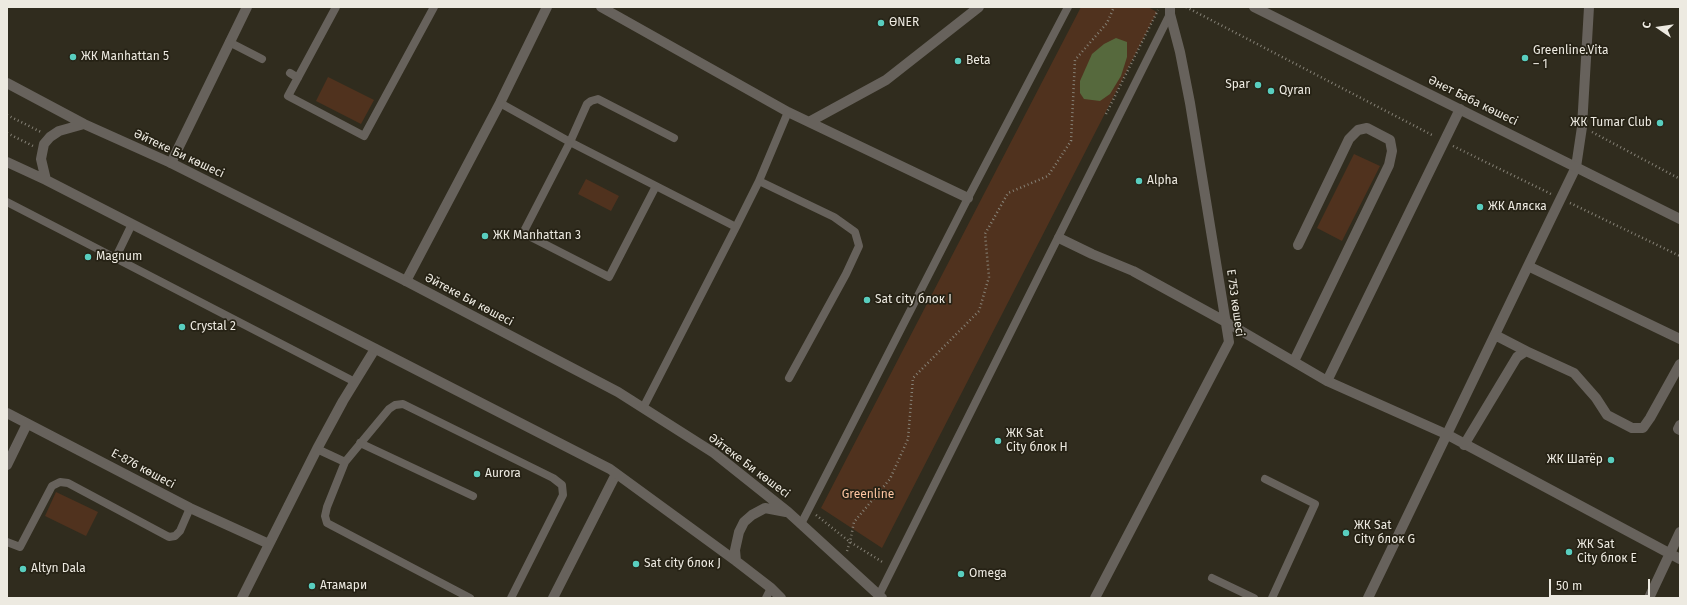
<!DOCTYPE html>
<meta charset="utf-8">
<style>
body{margin:0}
#map{position:relative;width:1687px;height:605px;overflow:hidden;background:#302c1e;font-family:"Fira Sans",sans-serif}
canvas{display:block}
.frame{position:absolute;inset:0;border:8px solid #edeae1;pointer-events:none}
.north{position:absolute;left:1639px;top:8px;width:40px;height:40px;-webkit-text-stroke:3px #262215;paint-order:stroke;rotate:283deg;font-size:11px;font-weight:700;line-height:16px;text-align:center;color:#edeae1}
.north::after{content:'';display:block;margin:auto;width:14px;height:18px;background:#edeae1;clip-path:polygon(50% 0,100% 100%,50% 72%,0 100%)}
.scale{position:absolute;left:1549px;top:579px;width:101px;height:18px;box-sizing:border-box;border:2px solid #edeae1;border-top:0;padding-left:5px;font-size:12px;line-height:14px;white-space:nowrap;color:#edeae1;-webkit-text-stroke:3px #262215;paint-order:stroke}
</style>
<div id="map">
<canvas width="1687" height="605"></canvas>
<div class="frame"></div>
<div class="north">С</div>
<div class="scale">50 m</div>
</div>
<script>
const ctx = document.querySelector('canvas').getContext('2d');
ctx.lineJoin = 'round';
function paint(path, color) {
  ctx.fillStyle = color;
  ctx.fill(path, 'evenodd');
}
function toPath(rows) {
  const path = new Path2D();
  for (const r of rows) {
    path.moveTo(r[0], r[1]);
    for (let i = 2; i < r.length; i += 2) path.lineTo(r[i], r[i + 1]);
  }
  return path;
}
function trace(path, color, width, dash) {
  ctx.strokeStyle = color;
  ctx.lineWidth = width;
  ctx.lineCap = dash ? 'butt' : 'round';
  ctx.setLineDash(dash || []);
  ctx.stroke(path);
}
function write(font, color, halo, rows, align = 'center') {
  ctx.font = font + ' "Fira Sans",sans-serif';
  ctx.lineWidth = 3.5;
  ctx.setLineDash([]);
  ctx.textBaseline = 'middle';
  ctx.strokeStyle = halo;
  ctx.fillStyle = color;
  for (const [text, x, y, turn = 0] of rows) {
    ctx.save();
    ctx.translate(x, y);
    ctx.rotate((+turn || 0) * Math.PI / 180);
    ctx.textAlign = isNaN(turn) ? turn : align;
    if (halo) ctx.strokeText(text, 0, 0);
    ctx.fillText(text, 0, 0);
    ctx.restore();
  }
}
paint(toPath([
 [1081,7,1148,7,1157,12,882,548,821,508],
 [328,77,374,100,361,124,316,101],
 [1354,154,1380,166,1342,241,1317,228],
 [586,179,619,196,611,211,578,194],
 [56,492,98,512,86,536,45,516]
]), '#50321e');
paint(toPath([
 [1116,38,1127,42,1127,57,1121,76,1110,94,1100,101,1084,99,1080,93,1080,81,1092,54,1104,44]
]), '#56693d');
trace(toPath([
 [1186,7,1434,136],
 [1106,114,1158,10],
 [7,115,41,132],
 [1592,132,1680,179],
 [7,133,33,146],
 [1453,146,1551,194],
 [1570,203,1680,256],
 [816,515,850,542,884,563],
 [847,551,850,542,854,522,890,479,908,439,913,378,979,311,989,277,985,234,1008,193,1048,176,1071,141,1075,60,1107,23,1114,7]
]), '#868277', 2.5, [1, 3]);
trace(toPath([
 [336,7,288,96,364,136,434,7],
 [229,42,262,59],
 [290,73,298,78],
 [500,103,570,142,736,227,643,408],
 [759,181,834,217,855,232,859,246,846,274,789,378],
 [656,186,609,277,523,233,570,142,587,104,591,101,598,99,674,138],
 [7,202,355,382],
 [736,227,759,181,788,112],
 [115,259,132,224],
 [360,443,473,496],
 [317,449,345,462],
 [1265,479,1315,504,1272,598],
 [801,524,968,198,1068,7],
 [7,542,20,547,52,486,60,482,68,483,169,537,175,536,180,531,190,508],
 [1212,578,1254,598],
 [879,595,1170,14],
 [470,598,327,523,325,516,327,507,345,462,389,409,395,405,403,404,553,478,562,485,563,495,511,598],
 [766,598,771,588]
]), '#67625c', 8);
trace(toPath([
 [601,7,788,112,968,198],
 [809,122,886,80,979,7],
 [171,163,247,7],
 [1059,238,1092,254,1133,271,1226,322,1327,381,1448,435,1680,559],
 [1528,266,1576,167,1582,127,1589,7],
 [406,281,500,103,547,7],
 [1495,335,1526,351],
 [1294,361,1389,165,1392,151,1390,140,1367,128,1358,130,1349,139,1298,245],
 [1327,381,1460,109],
 [7,413,190,508,269,544],
 [1680,425,1678,429,1680,430],
 [1464,445,1517,357,1526,351,1574,373,1596,398,1607,415,1632,428,1643,428,1650,418,1680,364],
 [7,465,27,424],
 [242,598,317,449,343,401,375,349],
 [553,598,616,474],
 [1095,598,1229,342,1190,103,1180,52,1170,14,1170,7],
 [1368,598,1528,266,1680,339],
 [1649,598,1680,532]
]), '#67625c', 10);
trace(toPath([
 [1254,7,1680,219],
 [7,83,84,124,171,163,406,281,618,392,714,453,788,512,882,598],
 [7,162,46,180,610,469,736,561,771,588,781,598],
 [46,180,41,159,44,144,50,137,59,131,84,124],
 [736,561,735,550,739,532,744,522,752,515,765,508,786,512]
]), '#67625c', 10);
for (const [x, y, r, color] of [
 [881,23,4,"#59cebf"],
 [73,57,4,"#59cebf"],
 [1525,58,4,"#59cebf"],
 [958,61,4,"#59cebf"],
 [1258,85,4,"#59cebf"],
 [1271,91,4,"#59cebf"],
 [1660,123,4,"#59cebf"],
 [1139,181,4,"#59cebf"],
 [1480,207,4,"#59cebf"],
 [485,236,4,"#59cebf"],
 [88,257,4,"#59cebf"],
 [867,300,4,"#59cebf"],
 [182,327,4,"#59cebf"],
 [998,441,4,"#59cebf"],
 [1611,460,4,"#59cebf"],
 [477,474,4,"#59cebf"],
 [1346,533,4,"#59cebf"],
 [1569,552,4,"#59cebf"],
 [636,564,4,"#59cebf"],
 [23,569,4,"#59cebf"],
 [961,574,4,"#59cebf"],
 [312,586,4,"#59cebf"]
]) {
  const dot = new Path2D();
  dot.arc(x, y, r, 0, 2 * Math.PI);
  ctx.fillStyle = color;
  ctx.fill(dot);
  trace(dot, '#262215', 1.5);
}
write('12px', '#edeae1', '#262215', [
 ["ӨNER",889,23],
 ["Greenline.Vita",1533,51],
 ["– 1",1533,65],
 ["ЖК Manhattan 5",81,57],
 ["Beta",966,61],
 ["Spar",1250,85,"right"],
 ["Qyran",1279,91],
 ["ЖК Tumar Club",1652,123,"right"],
 ["Alpha",1147,181],
 ["ЖК Аляска",1488,207],
 ["ЖК Manhattan 3",493,236],
 ["Magnum",96,257],
 ["Sat city блок I",875,300],
 ["Crystal 2",190,327],
 ["ЖК Sat",1006,434],
 ["City блок H",1006,448],
 ["ЖК Шатёр",1603,460,"right"],
 ["Aurora",485,474],
 ["ЖК Sat",1354,526],
 ["City блок G",1354,540],
 ["ЖК Sat",1577,545],
 ["City блок E",1577,559],
 ["Sat city блок J",644,564],
 ["Altyn Dala",31,569],
 ["Omega",969,574],
 ["Атамари",320,586]
], 'left');
write('12px', '#edeae1', '#262215', [
 ["Әнет Баба көшесі",1473,101,26],
 ["Әйтеке Би көшесі",179,154,25],
 ["Әйтеке Би көшесі",469,300,28],
 ["Е 753 көшесі",1235,303,82],
 ["Әйтеке Би көшесі",749,466,37],
 ["Е-876 көшесі",143,469,28]
]);
write('12px', '#fcc4a0', '#262215', [
 ["Greenline",868,495]
]);
</script>
